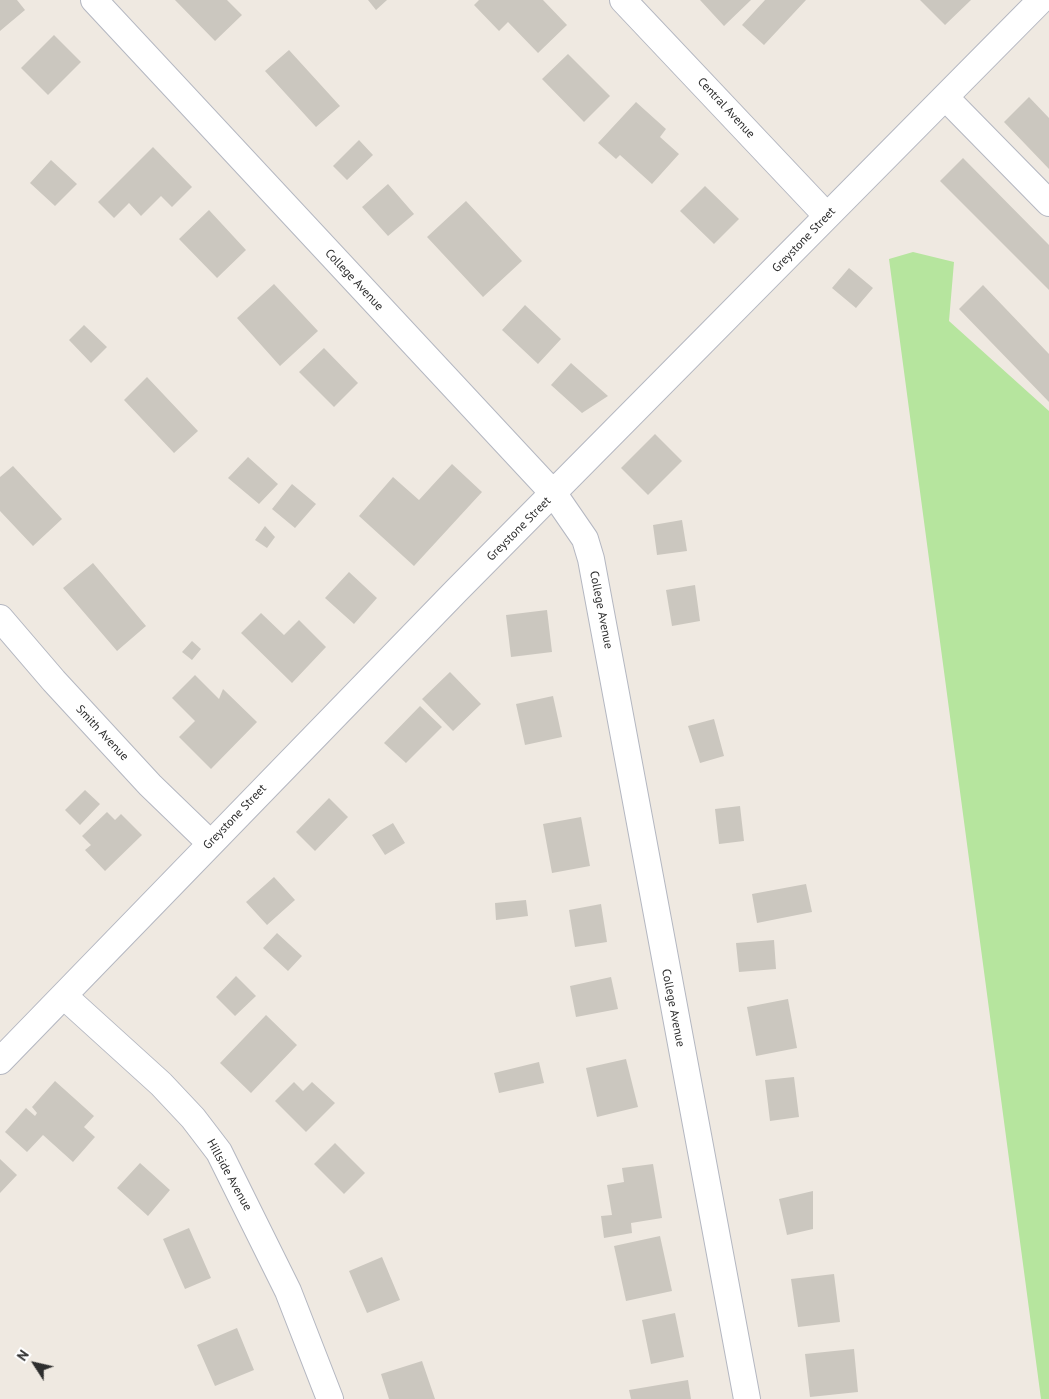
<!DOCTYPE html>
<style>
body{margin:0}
#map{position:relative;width:1049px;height:1399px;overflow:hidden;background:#efe9e1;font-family:"PT Sans",sans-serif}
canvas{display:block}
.north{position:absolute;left:10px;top:1339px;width:50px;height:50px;-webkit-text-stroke:4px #fff;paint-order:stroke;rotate:305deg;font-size:14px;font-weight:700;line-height:20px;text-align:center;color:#2e2e2e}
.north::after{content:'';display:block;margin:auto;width:18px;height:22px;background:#2e2e2e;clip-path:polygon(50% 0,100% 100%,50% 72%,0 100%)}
</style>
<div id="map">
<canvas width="1049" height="1399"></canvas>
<div class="north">N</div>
</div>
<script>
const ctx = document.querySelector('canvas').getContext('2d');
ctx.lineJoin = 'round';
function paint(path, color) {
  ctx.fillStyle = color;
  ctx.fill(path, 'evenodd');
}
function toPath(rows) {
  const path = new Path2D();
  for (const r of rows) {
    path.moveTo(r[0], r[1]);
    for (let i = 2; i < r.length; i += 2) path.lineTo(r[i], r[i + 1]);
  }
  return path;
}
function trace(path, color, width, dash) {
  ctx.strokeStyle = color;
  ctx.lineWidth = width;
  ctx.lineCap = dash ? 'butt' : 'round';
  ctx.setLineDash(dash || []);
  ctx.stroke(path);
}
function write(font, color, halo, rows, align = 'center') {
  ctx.font = font + ' "PT Sans",sans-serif';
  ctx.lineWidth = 4;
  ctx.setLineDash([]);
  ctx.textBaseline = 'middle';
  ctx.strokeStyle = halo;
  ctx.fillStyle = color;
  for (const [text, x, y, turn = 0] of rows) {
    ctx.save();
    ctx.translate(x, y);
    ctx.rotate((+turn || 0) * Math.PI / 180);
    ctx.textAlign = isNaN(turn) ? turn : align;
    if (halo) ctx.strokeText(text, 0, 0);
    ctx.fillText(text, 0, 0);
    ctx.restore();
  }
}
paint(toPath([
 [913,252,954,262,949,321,1049,411,1049,1399,1041,1399,889,259]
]), '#b6e59e');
paint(toPath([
 [0,0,17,0,25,10,0,31],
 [175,0,227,0,242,15,215,41],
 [368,0,387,0,376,10],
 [479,0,543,0,567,25,538,53,508,22,499,31,474,5],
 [700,0,751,0,724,26],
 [765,0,806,0,764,45,742,25],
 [920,0,971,0,945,25],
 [54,35,81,62,48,95,21,68],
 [289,50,340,106,316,127,265,71],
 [568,54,610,96,584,122,542,79],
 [1029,97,1049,118,1049,169,1004,122],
 [636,102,666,129,660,137,679,154,652,184,620,155,616,159,598,143],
 [359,140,373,155,347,180,333,166],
 [153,147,192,187,172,207,161,196,141,216,129,203,114,218,98,202],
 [963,158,1049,245,1049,290,940,181],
 [51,160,77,184,55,206,30,183],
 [388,184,414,214,388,236,362,207],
 [705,186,739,219,714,244,680,211],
 [466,201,522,261,483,297,427,237],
 [209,210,246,250,217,278,179,239],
 [849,268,873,288,856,308,832,288],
 [274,284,318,331,280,366,237,318],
 [983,285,1049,354,1049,402,959,309],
 [525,305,561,339,538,364,502,330],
 [84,325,107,347,91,363,69,340],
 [324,348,358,383,334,407,299,372],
 [571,363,608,396,582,413,551,385],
 [147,377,198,431,174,453,124,400],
 [655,434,682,461,648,495,621,468],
 [248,457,278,484,259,504,228,478],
 [452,464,482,492,414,566,359,516,393,477,419,500],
 [13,466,62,519,33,546,0,511,0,477],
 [292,484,316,504,295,528,272,509],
 [682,520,687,551,657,555,653,525],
 [265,526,275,537,267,548,255,540],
 [93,563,146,626,117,651,63,588],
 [349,572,377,598,354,624,325,598],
 [695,585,700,621,672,626,666,590],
 [547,610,552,652,511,657,506,615],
 [261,613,284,635,299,620,326,647,292,683,241,633],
 [192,641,201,649,192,660,182,652],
 [450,672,481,704,453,731,422,699],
 [195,675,219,699,223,689,257,722,211,769,179,737,195,721,172,698],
 [553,696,562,737,525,745,516,704],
 [420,706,442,727,406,763,384,743],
 [714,719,724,756,700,763,688,726],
 [85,790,100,804,80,825,65,810],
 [329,798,348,817,315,851,296,832],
 [740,806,744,841,719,844,715,809],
 [107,812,115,820,121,814,142,835,105,871,85,850,91,845,82,836],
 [581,817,590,866,552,873,543,824],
 [393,823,405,843,385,855,372,835],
 [274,877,295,900,267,925,246,902],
 [806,884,812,912,757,923,752,894],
 [526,900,528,916,496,920,495,903],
 [601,904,607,942,575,947,569,910],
 [277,933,302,956,288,971,263,948],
 [774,940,776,969,739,972,736,943],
 [236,976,256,996,235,1016,216,997],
 [611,977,618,1009,576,1017,570,986],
 [788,999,797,1048,756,1056,747,1007],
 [266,1015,297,1045,251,1093,220,1063],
 [626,1059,638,1107,597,1117,586,1068],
 [539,1062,544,1083,499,1093,494,1073],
 [794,1077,799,1117,770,1121,765,1080],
 [55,1081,94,1116,84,1127,95,1137,73,1162,43,1135,27,1152,5,1132,26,1108,35,1116,37,1113,32,1107],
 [294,1082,303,1091,312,1082,335,1103,306,1132,275,1101],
 [335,1143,365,1173,344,1194,314,1164],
 [0,1159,17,1175,0,1193],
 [140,1163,170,1190,148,1216,117,1188],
 [653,1164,662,1218,631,1223,632,1233,604,1238,601,1216,612,1215,607,1185,624,1182,622,1168],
 [813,1191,813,1229,787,1235,779,1199],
 [189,1228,211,1278,185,1289,163,1239],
 [660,1236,672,1291,626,1301,614,1246],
 [382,1257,400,1300,367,1313,349,1271],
 [834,1274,840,1322,798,1327,791,1279],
 [675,1313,684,1357,651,1364,642,1320],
 [237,1328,254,1370,215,1386,197,1345],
 [854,1349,858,1392,810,1397,805,1354],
 [422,1361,435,1399,389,1399,381,1374],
 [688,1380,691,1399,631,1399,629,1390]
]), '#cbc7bf');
const minor = toPath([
 [94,0,554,494,585,539,591,559,747,1399],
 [623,0,827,216],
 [946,98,1049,203],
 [0,618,54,681,150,785,210,843],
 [64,996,161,1084,193,1118,219,1152,288,1291,330,1399],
 [0,1061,456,591,1041,0]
]);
trace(minor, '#b4b7c1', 28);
trace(minor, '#fff', 26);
write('12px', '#2e2e2e', '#fff', [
 ["Central Avenue",726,108,47],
 ["Greystone Street",804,240,-46],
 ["College Avenue",354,280,47],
 ["Greystone Street",519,529,-45],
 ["College Avenue",601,610,79],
 ["Smith Avenue",102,733,47],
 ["Greystone Street",235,817,-46],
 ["College Avenue",673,1008,79],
 ["Hillside Avenue",229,1175,61]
]);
</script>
